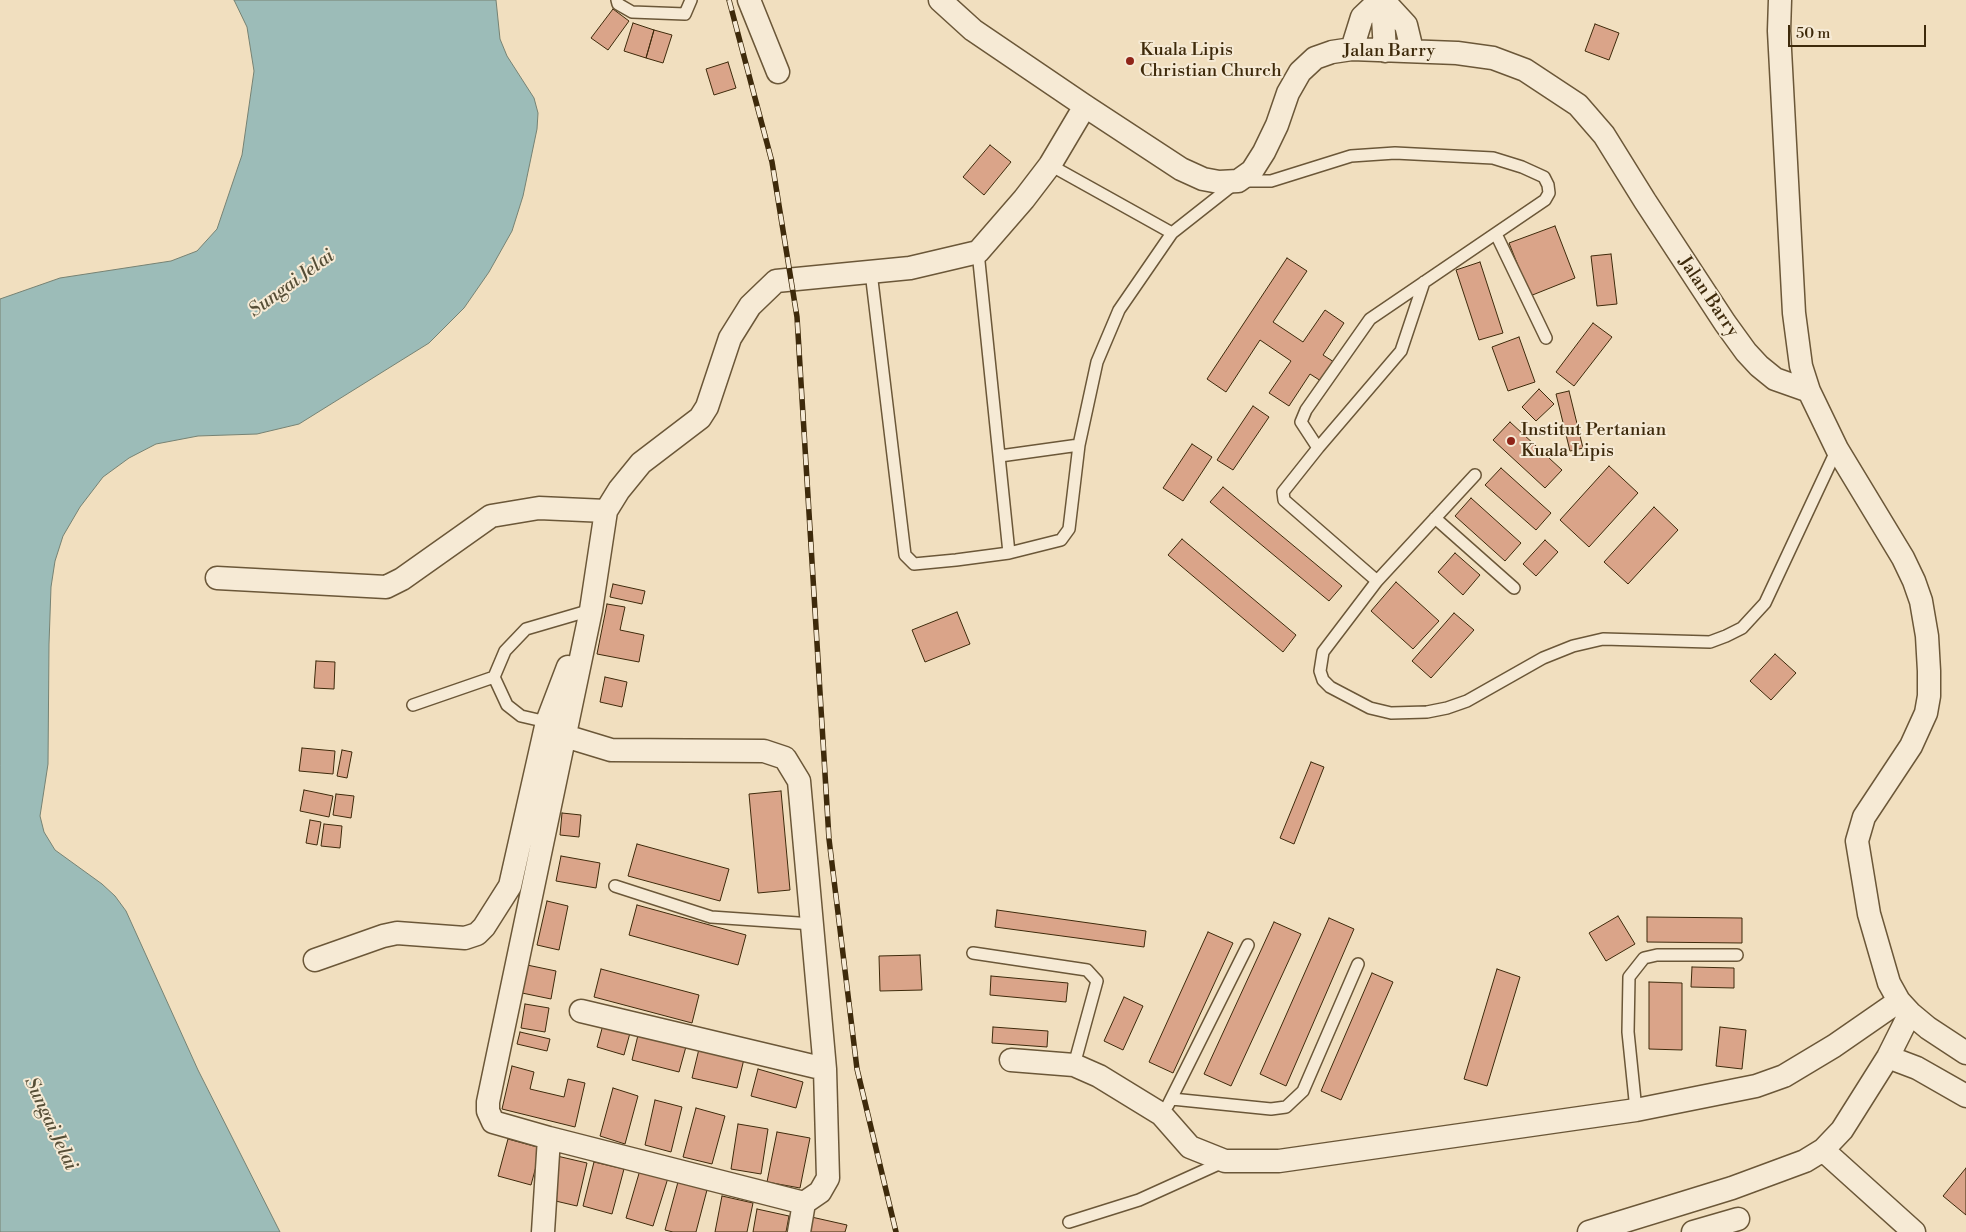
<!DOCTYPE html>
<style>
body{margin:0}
#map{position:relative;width:1966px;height:1232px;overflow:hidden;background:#f1dfbf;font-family:"Libre Bodoni",serif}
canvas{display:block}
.scale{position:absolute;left:1788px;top:25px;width:138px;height:22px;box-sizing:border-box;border:2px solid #3e2a0b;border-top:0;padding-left:6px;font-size:15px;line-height:18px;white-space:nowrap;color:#3e2a0b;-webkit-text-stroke:4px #f6ead5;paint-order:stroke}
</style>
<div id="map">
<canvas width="1966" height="1232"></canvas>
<div class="scale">50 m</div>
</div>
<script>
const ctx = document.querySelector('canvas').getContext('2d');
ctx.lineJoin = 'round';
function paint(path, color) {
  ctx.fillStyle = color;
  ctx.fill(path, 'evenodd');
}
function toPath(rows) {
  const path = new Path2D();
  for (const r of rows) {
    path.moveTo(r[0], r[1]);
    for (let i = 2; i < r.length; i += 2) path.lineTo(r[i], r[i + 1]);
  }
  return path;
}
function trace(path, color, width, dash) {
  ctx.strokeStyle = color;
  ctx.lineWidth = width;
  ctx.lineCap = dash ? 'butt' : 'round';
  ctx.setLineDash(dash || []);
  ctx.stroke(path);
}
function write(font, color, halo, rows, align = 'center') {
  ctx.font = font + ' "Libre Bodoni",serif';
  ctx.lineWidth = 4;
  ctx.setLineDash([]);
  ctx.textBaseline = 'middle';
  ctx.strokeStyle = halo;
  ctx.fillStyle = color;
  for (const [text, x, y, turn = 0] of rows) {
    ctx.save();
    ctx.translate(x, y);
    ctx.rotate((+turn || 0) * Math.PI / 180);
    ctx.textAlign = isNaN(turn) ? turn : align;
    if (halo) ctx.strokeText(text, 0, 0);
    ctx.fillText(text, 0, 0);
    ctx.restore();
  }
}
const water = toPath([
 [234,0,496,0,500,39,507,56,534,98,538,113,537,129,523,196,512,231,489,272,464,308,429,343,299,424,257,434,198,436,156,444,129,458,103,477,80,507,63,536,55,561,51,587,49,644,48,764,40,816,44,832,55,850,102,884,115,896,126,911,198,1070,280,1232,0,1232,0,299,60,278,171,261,197,251,217,229,242,155,254,71,247,27,234,0]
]);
paint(water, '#9cbcb8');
trace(water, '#768273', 1);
const building = toPath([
 [613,9,629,21,608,50,591,38,613,9],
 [633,23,654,30,646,58,624,51,633,23],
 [1595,24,1619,33,1609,60,1585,51,1595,24],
 [654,30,672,35,663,63,646,58,654,30],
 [728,62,736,88,714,95,706,69,728,62],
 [990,145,1011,162,984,195,963,177,990,145],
 [1555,226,1575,278,1530,296,1509,243,1555,226],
 [1611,254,1617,304,1597,306,1591,256,1611,254],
 [1287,258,1307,271,1273,322,1303,342,1325,310,1344,323,1323,355,1334,362,1321,381,1310,374,1289,406,1269,393,1291,361,1260,340,1226,392,1207,379,1287,258],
 [1480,262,1503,333,1479,340,1456,270,1480,262],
 [1593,323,1612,337,1574,386,1556,372,1593,323],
 [1519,337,1535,382,1508,391,1492,347,1519,337],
 [1539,389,1554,404,1536,421,1522,407,1539,389],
 [1569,391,1583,448,1570,451,1556,394,1569,391],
 [1253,406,1269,417,1233,470,1217,460,1253,406],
 [1510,422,1562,470,1545,488,1493,440,1510,422],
 [1192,444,1212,457,1183,501,1163,488,1192,444],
 [1609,466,1638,493,1589,547,1560,520,1609,466],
 [1501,468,1551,513,1536,530,1485,485,1501,468],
 [1223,487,1342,586,1329,601,1210,502,1223,487],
 [1471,498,1521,543,1505,561,1455,516,1471,498],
 [1654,507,1678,530,1628,584,1604,562,1654,507],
 [1182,539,1296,635,1283,652,1168,555,1182,539],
 [1545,540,1558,552,1536,576,1523,564,1545,540],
 [1455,553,1480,575,1463,595,1438,572,1455,553],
 [1396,582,1439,621,1413,649,1371,611,1396,582],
 [613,584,645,591,642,604,610,597,613,584],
 [607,604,625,607,620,630,644,635,639,662,597,654,607,604],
 [957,612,970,644,925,662,912,630,957,612],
 [1454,613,1474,630,1431,678,1412,661,1454,613],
 [1775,654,1796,673,1771,700,1750,681,1775,654],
 [316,661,335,662,334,689,314,688,316,661],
 [605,677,627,682,622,707,600,702,605,677],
 [302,748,335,751,333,774,299,771,302,748],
 [342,750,352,752,347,778,337,776,342,750],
 [1311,762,1324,767,1294,844,1280,838,1311,762],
 [304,790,333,796,329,817,300,811,304,790],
 [781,791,790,890,758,893,749,794,781,791],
 [336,794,354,796,351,818,333,815,336,794],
 [562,813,581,815,579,837,560,835,562,813],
 [310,820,321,822,317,845,306,843,310,820],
 [324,824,342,826,340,848,321,846,324,824],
 [637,844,729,869,720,901,628,876,637,844],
 [561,856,600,863,596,888,556,881,561,856],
 [547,901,568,906,559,950,537,945,547,901],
 [637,905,746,935,738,965,629,935,637,905],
 [997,910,1146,931,1144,947,995,927,997,910],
 [1618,916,1635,944,1606,961,1589,933,1618,916],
 [1647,917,1742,918,1742,943,1647,942,1647,917],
 [1329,918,1354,929,1286,1086,1260,1074,1329,918],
 [1274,922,1301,934,1231,1086,1204,1074,1274,922],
 [1208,932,1233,943,1173,1073,1149,1062,1208,932],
 [920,955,922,990,880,991,879,956,920,955],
 [527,965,556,971,551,999,522,993,527,965],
 [1692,967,1734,968,1734,988,1691,987,1692,967],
 [601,969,699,995,692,1023,594,997,601,969],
 [1497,969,1520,977,1487,1086,1464,1079,1497,969],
 [1372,973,1393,982,1341,1100,1321,1091,1372,973],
 [991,976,1068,983,1066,1002,990,995,991,976],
 [1649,982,1682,983,1682,1050,1649,1049,1649,982],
 [1124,997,1143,1006,1123,1050,1104,1041,1124,997],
 [525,1004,549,1008,545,1032,521,1028,525,1004],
 [603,1025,630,1033,624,1055,597,1047,603,1025],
 [993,1027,1048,1031,1047,1047,992,1043,993,1027],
 [1720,1027,1746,1030,1742,1069,1716,1066,1720,1027],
 [639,1031,687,1043,679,1072,632,1060,639,1031],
 [520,1032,550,1039,547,1051,517,1044,520,1032],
 [699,1049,744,1059,737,1088,692,1078,699,1049],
 [512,1066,534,1072,530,1089,564,1097,568,1079,585,1083,575,1127,502,1109,512,1066],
 [758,1069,803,1082,796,1108,751,1096,758,1069],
 [613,1088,638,1096,625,1144,600,1136,613,1088],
 [655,1100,682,1107,671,1152,645,1145,655,1100],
 [696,1108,725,1116,712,1164,683,1157,696,1108],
 [738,1124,768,1129,761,1174,731,1169,738,1124],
 [777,1132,810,1138,800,1188,767,1182,777,1132],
 [508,1139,541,1148,531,1185,498,1176,508,1139],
 [557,1156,587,1163,577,1206,547,1199,557,1156],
 [594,1162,624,1169,612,1214,583,1206,594,1162],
 [1966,1168,1966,1215,1943,1196,1966,1168],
 [640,1170,668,1178,653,1226,626,1218,640,1170],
 [678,1182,707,1190,696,1232,673,1232,665,1230,678,1182],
 [722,1196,753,1203,747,1232,715,1232,722,1196],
 [757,1209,789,1216,786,1232,753,1232,757,1209],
 [807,1216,847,1225,845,1232,804,1232,807,1216]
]);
paint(building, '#daa489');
trace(building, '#3e2a0b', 1);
const service = toPath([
 [617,0,618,4,632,12,685,14,691,0],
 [1050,165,1172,233],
 [1496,234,1546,338],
 [978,252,1009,553],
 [871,272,905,555,914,564,956,560,1009,553,1061,540,1069,529,1079,445,1097,362,1119,310,1172,233,1238,181,1271,181,1351,156,1395,153,1493,158,1522,167,1544,177,1548,185,1549,193,1545,200,1370,319,1306,410,1301,422,1318,448],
 [1000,456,1079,445],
 [1475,475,1377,581,1323,652,1320,671,1323,680,1330,687,1370,708,1391,713,1427,712,1447,708,1467,701,1543,658,1573,646,1603,639,1710,642,1726,636,1742,628,1765,603,1837,449],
 [1435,518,1514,588],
 [1377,581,1284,500,1283,492,1318,448,1401,351,1424,282],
 [413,705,494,677],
 [547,722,521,716,507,705,494,677,505,651,526,629,591,610],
 [615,886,711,917,813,924],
 [973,953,1087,970,1097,981,1074,1065],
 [1172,1099,1271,1109,1286,1107,1303,1091,1358,964],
 [1168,1105,1248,945],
 [1636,1110,1628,1032,1629,977,1644,958,1657,955,1737,955],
 [1069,1222,1139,1200,1223,1162]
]);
const minor = toPath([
 [749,0,778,72],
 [940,0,973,30,1085,106,1181,169,1203,179,1219,182,1238,181,1252,171,1264,152,1277,125,1288,93,1300,72,1315,58,1332,52,1352,49,1457,53,1493,58,1525,70,1578,105,1604,135,1645,201,1725,323,1746,352,1759,366,1775,379,1809,391],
 [1382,0,1385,51],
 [1383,0,1406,25,1412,50],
 [1780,0,1779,31,1794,313,1801,366,1809,391,1837,449,1903,558,1914,581,1921,601,1927,636,1929,671,1929,696,1926,713,1911,746,1864,817,1857,841,1869,914,1889,983,1899,1001,1910,1013,1928,1028,1966,1053],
 [1352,49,1362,17,1380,0],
 [217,578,386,587,402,579,491,516,539,508,606,511],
 [565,736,611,750,764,751,785,758,799,781,825,1069,828,1178,820,1192,804,1203,549,1138,493,1122,488,1111,488,1102,591,610,606,511,619,490,641,463,700,418,707,407,730,338,750,306,776,281,910,268,978,252,1024,199,1050,165,1085,106],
 [315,960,383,936,397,933,465,938,477,934,484,927,510,886,547,722,568,667],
 [581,1011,825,1069],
 [1888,1057,1917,1068,1966,1096],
 [1011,1060,1074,1065,1099,1076,1161,1114,1190,1147,1225,1161,1279,1161,1636,1110,1756,1086,1784,1076,1834,1046,1899,1001],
 [1823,1150,1914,1232],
 [543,1232,549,1138],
 [799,1232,804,1203],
 [1589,1232,1732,1188,1805,1161,1823,1150,1842,1130,1888,1057,1910,1013],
 [1693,1232,1738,1219]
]);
trace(service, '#6b5738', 14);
trace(minor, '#6b5738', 25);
trace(service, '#f6ead5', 11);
trace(minor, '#f6ead5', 22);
const rail = toPath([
 [729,0,772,162,797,317,829,839,857,1069,896,1232]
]);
trace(rail, '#3e2a0b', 5.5);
trace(rail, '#f6ead5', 4, [11]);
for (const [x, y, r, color] of [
 [1130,61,5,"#8f2418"],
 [1511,441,5,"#8f2418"]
]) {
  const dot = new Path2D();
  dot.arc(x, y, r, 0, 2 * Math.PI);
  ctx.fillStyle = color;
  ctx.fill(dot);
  trace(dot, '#f6ead5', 2);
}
write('18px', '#3e2a0b', '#f6ead5', [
 ["Kuala Lipis",1140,51],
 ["Christian Church",1140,72],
 ["Institut Pertanian",1521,431],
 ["Kuala Lipis",1521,452]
], 'left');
write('18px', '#3e2a0b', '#f6ead5', [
 ["Jalan Barry",1389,52],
 ["Jalan Barry",1708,297,56]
]);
write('italic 19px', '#564e36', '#f6ead5', [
 ["Sungai Jelai",292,284,-36],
 ["Sungai Jelai",50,1124,65]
]);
</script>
